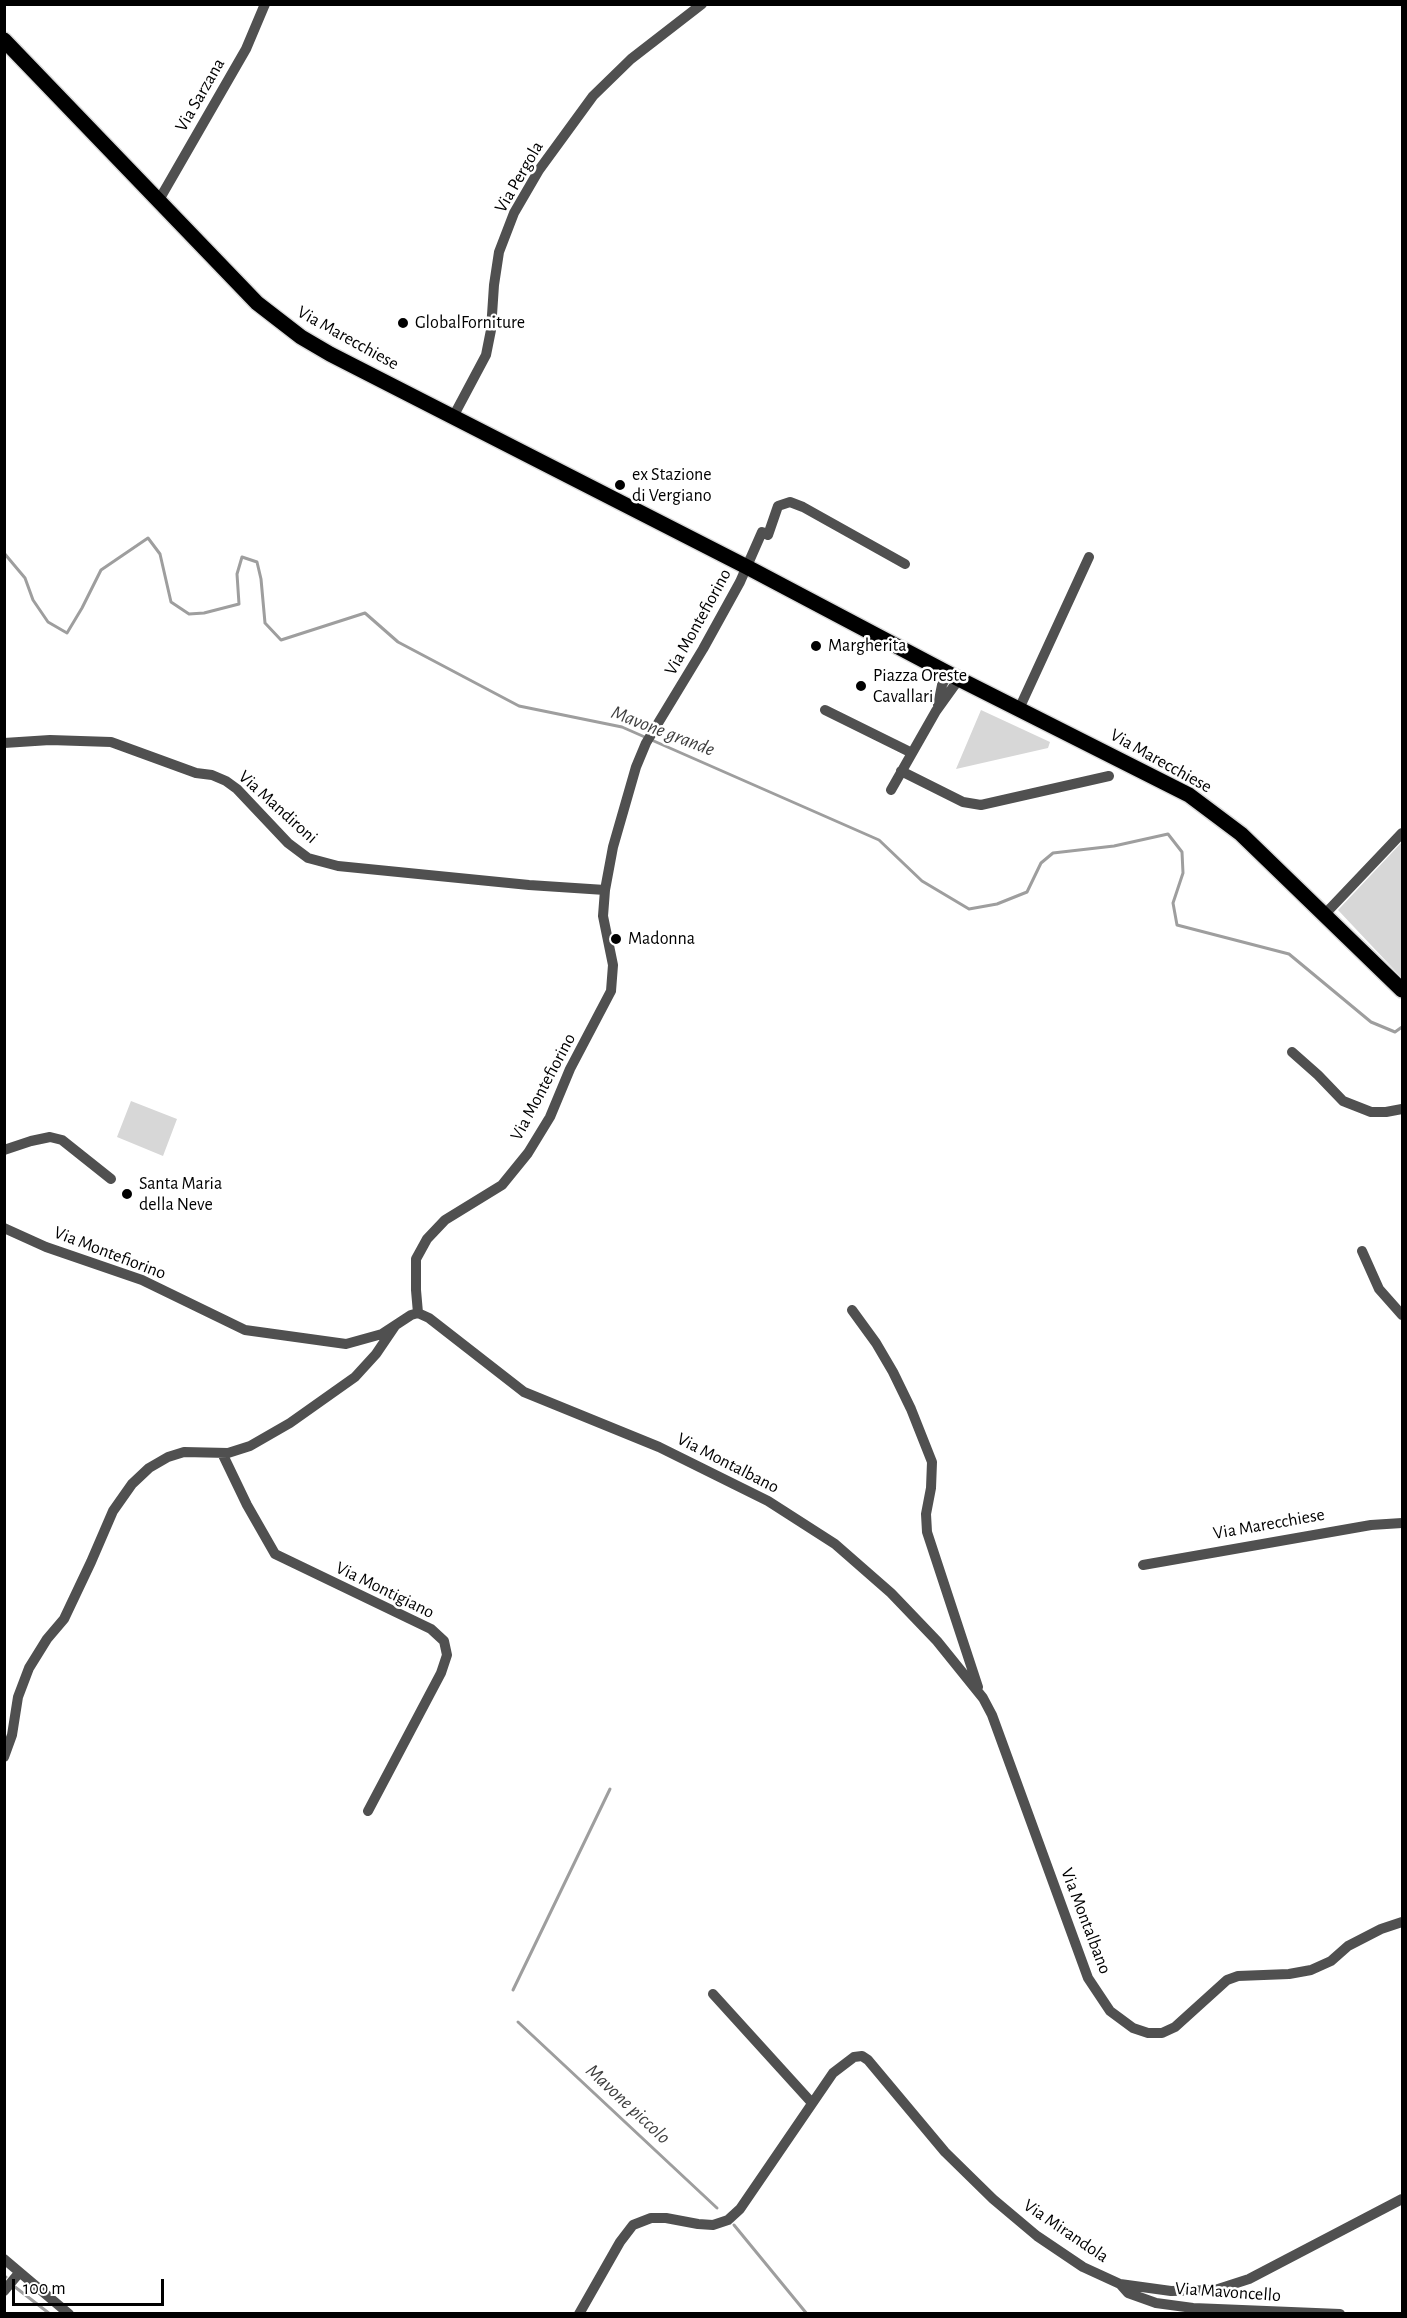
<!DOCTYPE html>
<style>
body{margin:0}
#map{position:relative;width:1407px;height:2318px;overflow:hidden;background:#fff;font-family:"Alegreya Sans",sans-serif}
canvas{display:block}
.frame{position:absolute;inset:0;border:6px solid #000;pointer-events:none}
.scale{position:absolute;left:12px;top:2279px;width:152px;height:27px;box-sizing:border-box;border:3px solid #000;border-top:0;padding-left:8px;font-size:18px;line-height:21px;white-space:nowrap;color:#000;-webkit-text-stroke:4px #fff;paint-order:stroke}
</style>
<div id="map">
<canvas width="1407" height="2318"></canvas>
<div class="frame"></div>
<div class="scale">100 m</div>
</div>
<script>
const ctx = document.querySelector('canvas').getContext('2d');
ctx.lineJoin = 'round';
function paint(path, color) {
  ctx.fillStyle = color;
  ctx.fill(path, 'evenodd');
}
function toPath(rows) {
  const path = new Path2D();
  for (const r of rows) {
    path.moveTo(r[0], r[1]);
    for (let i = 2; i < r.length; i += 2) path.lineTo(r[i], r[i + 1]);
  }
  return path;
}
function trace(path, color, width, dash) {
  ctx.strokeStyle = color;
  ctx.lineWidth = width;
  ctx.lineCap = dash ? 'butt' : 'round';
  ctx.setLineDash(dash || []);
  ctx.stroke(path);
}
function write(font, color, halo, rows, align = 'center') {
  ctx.font = font + ' "Alegreya Sans",sans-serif';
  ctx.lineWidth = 5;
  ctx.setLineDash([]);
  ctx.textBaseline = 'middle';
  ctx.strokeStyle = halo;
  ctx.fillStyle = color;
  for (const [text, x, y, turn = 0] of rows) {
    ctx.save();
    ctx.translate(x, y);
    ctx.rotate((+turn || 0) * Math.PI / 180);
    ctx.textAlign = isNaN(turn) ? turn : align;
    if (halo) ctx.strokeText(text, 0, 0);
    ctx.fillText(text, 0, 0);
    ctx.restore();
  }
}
paint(toPath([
 [981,710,1050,742,1048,748,956,769],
 [1402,842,1402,978,1338,910],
 [131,1101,177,1119,163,1156,117,1137]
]), '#d7d7d7');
trace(toPath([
 [4,553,25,578,33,600,48,622,67,633,82,608,101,570,148,538,160,554,171,602,189,614,204,613,239,604,237,574,242,557,257,562,261,579,265,623,281,640,365,613,398,642,519,706,622,727,879,840,922,881,969,909,997,904,1027,892,1041,863,1053,853,1114,846,1168,834,1182,852,1183,873,1173,903,1177,925,1289,954,1371,1022,1395,1032,1402,1027],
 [513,1990,610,1789],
 [518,2022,717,2208],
 [734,2225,807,2314],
 [4,2276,6,2277],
 [15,2287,50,2314]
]), '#9e9e9e', 3);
const primary = toPath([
 [4,40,257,303,301,337,330,354,747,567,959,679,1189,795,1241,834,1402,990]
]);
trace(primary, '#dbdbdb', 18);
trace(toPath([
 [159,200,246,49,265,4],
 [453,417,486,355,491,330,494,285,499,252,514,213,539,170,593,96,631,59,702,4],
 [938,705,942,685,948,673],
 [1019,709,1089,557],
 [825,710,912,753],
 [4,743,50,740,111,742,196,773,212,775,226,781,237,789,288,843,308,858,338,866,529,885,605,890],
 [901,771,963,802,981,805,1109,776],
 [891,790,936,711,959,679],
 [1325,914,1402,833],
 [1292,1052,1318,1075,1343,1101,1371,1112,1386,1112,1402,1109],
 [4,1150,31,1141,50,1137,62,1140,111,1179],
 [4,1228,46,1247,142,1280,245,1330,346,1344,382,1334,411,1315,418,1313],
 [1362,1251,1379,1289,1402,1315],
 [852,1310,876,1343,893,1372,911,1409,932,1462,931,1488,926,1514,927,1532,978,1687],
 [418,1313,429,1318,524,1392,659,1447,768,1501,835,1544,891,1593,937,1641,983,1698,992,1715,1088,1978,1110,2011,1133,2028,1148,2033,1162,2033,1175,2027,1227,1980,1238,1976,1289,1974,1311,1970,1331,1961,1348,1946,1381,1929,1402,1922],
 [418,1313,416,1290,416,1259,427,1239,445,1220,502,1185,528,1153,550,1117,570,1069,611,991,613,965,603,916,605,890,613,847,636,767,646,743,703,649,740,582,762,532,768,535,778,506,790,502,803,507,905,564],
 [222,1453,247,1505,275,1554,431,1629,444,1641,447,1655,441,1673,368,1811],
 [1143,1565,1371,1525,1402,1523],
 [4,1757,12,1735,18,1697,29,1668,47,1639,64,1619,91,1562,113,1511,132,1484,149,1468,168,1457,184,1452,228,1453,250,1446,290,1423,355,1377,376,1354,395,1326],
 [713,1994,812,2103],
 [4,2259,69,2314],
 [1120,2284,1128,2293,1156,2303,1193,2308,1340,2314],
 [4,2291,19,2273],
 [579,2314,620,2242,633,2225,651,2218,666,2218,698,2224,713,2225,728,2220,740,2209,833,2073,854,2057,862,2056,868,2060,945,2152,993,2199,1037,2236,1083,2267,1120,2284,1171,2291,1215,2290,1249,2279,1402,2199]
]), '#505050', 10);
trace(primary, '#000', 15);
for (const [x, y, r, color] of [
 [403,323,6,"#000"],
 [620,485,6,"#000"],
 [816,646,6,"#000"],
 [861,686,6,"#000"],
 [616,939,6,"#000"],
 [127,1194,6,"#000"]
]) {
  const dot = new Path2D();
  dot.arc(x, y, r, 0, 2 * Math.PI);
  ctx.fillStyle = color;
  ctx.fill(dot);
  trace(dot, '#fff', 2);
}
write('18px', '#000', '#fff', [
 ["Via Sarzana",200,95,-60],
 ["Via Pergola",519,177,-60],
 ["Via Marecchiese",348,338,29],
 ["Via Montefiorino",698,622,-61],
 ["Via Marecchiese",1161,761,29],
 ["Via Mandironi",278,807,42],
 ["Via Montefiorino",543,1087,-62],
 ["Via Montefiorino",110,1253,21],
 ["Via Montalbano",728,1463,27],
 ["Via Marecchiese",1269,1524,-10],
 ["Via Montigiano",385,1590,26],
 ["Via Montalbano",1086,1921,69],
 ["Via Mirandola",1066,2231,34],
 ["Via Mavoncello",1228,2292,4]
]);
write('18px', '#000', '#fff', [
 ["GlobalForniture",415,323],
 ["ex Stazione",632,475],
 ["di Vergiano",632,496],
 ["Margherita",828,646],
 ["Piazza Oreste",873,676],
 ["Cavallari",873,697],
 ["Madonna",628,939],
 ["Santa Maria",139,1184],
 ["della Neve",139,1205]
], 'left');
write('italic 20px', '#3f3f3f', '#fff', [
 ["Mavone grande",663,731,21],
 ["Mavone piccolo",628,2104,43]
]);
</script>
